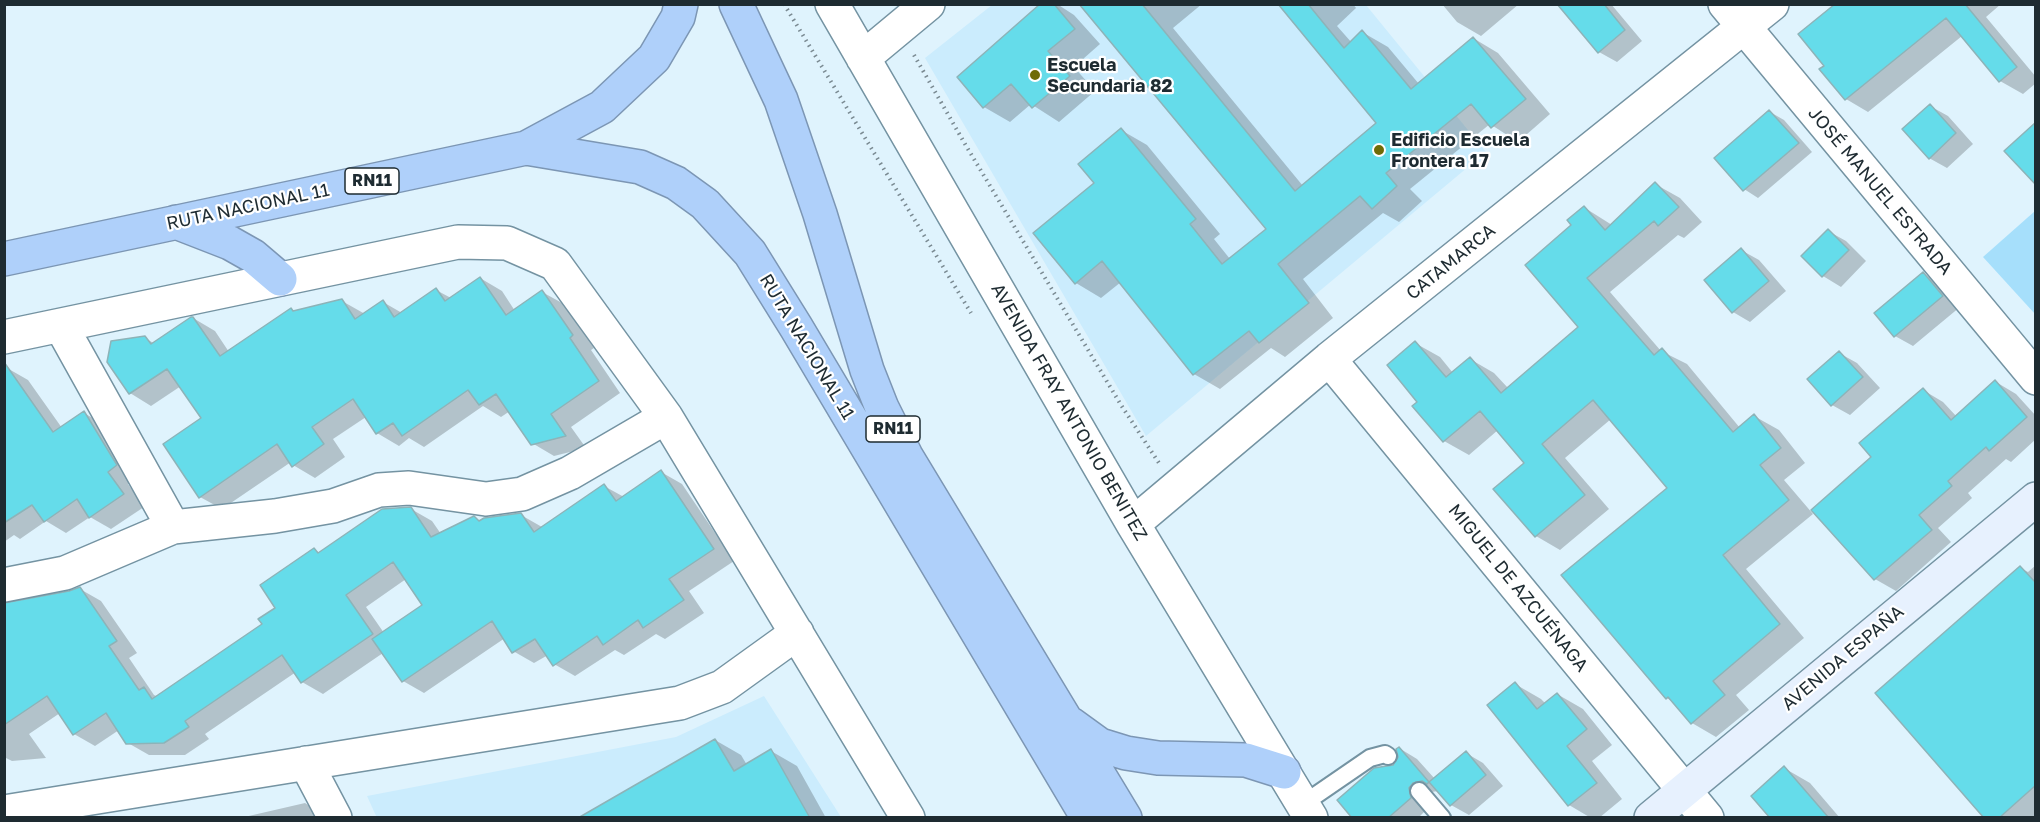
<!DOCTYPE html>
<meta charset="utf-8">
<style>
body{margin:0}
#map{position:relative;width:2040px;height:822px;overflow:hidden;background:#dff3fd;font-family:"Golos Text",sans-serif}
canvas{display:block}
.frame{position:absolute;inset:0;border:6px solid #1e2b31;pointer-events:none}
</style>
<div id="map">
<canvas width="2040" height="822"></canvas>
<div class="frame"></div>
</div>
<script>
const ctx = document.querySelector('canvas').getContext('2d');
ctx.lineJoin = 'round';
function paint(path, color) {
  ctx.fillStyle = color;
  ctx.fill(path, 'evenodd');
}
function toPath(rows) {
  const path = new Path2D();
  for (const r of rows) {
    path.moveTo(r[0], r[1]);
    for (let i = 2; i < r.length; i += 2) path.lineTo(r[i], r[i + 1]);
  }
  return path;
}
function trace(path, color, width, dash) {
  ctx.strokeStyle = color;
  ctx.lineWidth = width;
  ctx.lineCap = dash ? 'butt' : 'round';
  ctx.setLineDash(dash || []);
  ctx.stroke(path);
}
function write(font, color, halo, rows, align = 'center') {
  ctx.font = font + ' "Golos Text",sans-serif';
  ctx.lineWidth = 4.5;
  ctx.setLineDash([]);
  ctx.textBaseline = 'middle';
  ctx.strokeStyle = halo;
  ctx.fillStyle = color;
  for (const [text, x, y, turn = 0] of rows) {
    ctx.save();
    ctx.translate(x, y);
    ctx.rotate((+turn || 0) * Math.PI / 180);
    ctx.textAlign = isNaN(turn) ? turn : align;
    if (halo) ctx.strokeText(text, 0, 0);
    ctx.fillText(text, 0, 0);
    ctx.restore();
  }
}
paint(toPath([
 [992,5,1366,5,1486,152,1146,436,925,58],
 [764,696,841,817,377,818,367,796,676,737]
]), '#cbecfd');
paint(toPath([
 [2035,211,2035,314,1983,257]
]), '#a6dffb');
paint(toPath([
 [1043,4,1057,4,1074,15,1100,44,1074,67,1095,91,1059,122,1031,104,1010,122,984,107,959,77],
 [1090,4,1202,4,1173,28,1303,186,1378,124,1280,4,1353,4,1356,8,1337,26,1352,43,1362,32,1388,47,1419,84,1473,38,1498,53,1550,114,1518,142,1490,124,1410,189,1422,201,1399,222,1383,213,1303,279,1333,318,1285,357,1271,348,1220,389,1194,374,1121,282,1101,298,1076,283,1096,184,1121,130,1147,145,1220,234,1214,239,1230,259,1268,229],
 [1442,4,1519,4,1481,36,1457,22],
 [1567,4,1611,4,1642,41,1617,62,1599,52],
 [1906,4,2001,4,1986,17,2036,77,2036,83,2023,94,2000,81,1962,36,1868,112,1846,99],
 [1930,106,1948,116,1973,144,1947,168,1929,158],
 [1770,112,1784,120,1812,152,1758,198,1744,189],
 [1655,184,1680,198,1702,222,1684,238,1678,235,1610,292,1661,351,1687,364,1740,428,1754,416,1779,430,1805,463,1784,480,1813,514,1746,569,1804,638,1736,695,1749,710,1716,737,1692,723,1675,703,1667,698,1669,488,1611,419,1565,458,1609,509,1560,550,1536,536,1496,489,1526,463,1498,430,1469,455,1444,441,1419,402,1415,343,1440,357,1453,373,1470,359,1494,373,1508,388,1580,327,1573,225,1585,208,1612,225],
 [1828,231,1846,241,1866,261,1841,287,1823,276,1803,256],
 [1741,250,1759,260,1786,291,1750,322,1733,312],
 [1923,274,1941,284,1960,307,1913,346,1895,336,1876,313],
 [480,278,502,291,515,311,542,292,564,304,594,348,591,350,620,393,571,427,586,448,554,456,532,443,510,411,501,417,483,406,424,447,409,438,399,446,377,433,366,417,333,439,345,457,315,478,293,465,291,462,222,509,200,497,203,418,181,386,151,406,130,393,145,338,155,344,193,318,215,331,229,352,291,309,296,312,342,301,365,314,383,302,402,313,436,290,451,298],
 [1839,353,1857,363,1880,388,1850,415,1832,405],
 [7,368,28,380,62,428,84,413,105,425,137,478,128,484,144,507,111,529,90,517,66,533,46,521,20,539,14,535,4,542,4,370],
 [1996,382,2016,394,2036,416,2036,439,2011,462,2006,459,1968,493,1972,498,1938,528,1951,542,1896,591,1875,579,1814,510,1873,457,1923,390,1943,402,1957,417],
 [661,472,682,484,734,561,689,591,704,613,665,639,656,634,624,655,615,650,575,676,554,664,548,655,534,663,513,651,505,638,424,693,403,681,383,653,323,694,302,682,296,672,205,734,209,739,185,755,149,755,128,743,119,730,95,746,74,734,60,713,29,734,46,758,12,761,4,757,4,605,69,593,80,589,101,601,137,653,129,658,154,695,158,697,264,625,277,608,314,550,320,553,411,509,432,521,441,534,481,522,521,515,542,527,604,486,624,497],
 [406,579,424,605,384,633,366,607],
 [2036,565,2036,818,1986,818,2020,568,2028,572],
 [1515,684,1541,699,1546,704,1557,694,1583,709,1612,745,1592,761,1622,799,1599,818,1591,818,1569,805,1489,705],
 [715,740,741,755,747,765,771,751,797,766,826,818,581,818],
 [1399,748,1417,759,1435,779,1466,753,1483,763,1503,786,1469,815,1451,805,1439,791,1431,792,1428,808,1418,818,1354,818,1400,757],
 [1784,768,1810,783,1840,818,1772,818],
 [305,803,328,818,240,818]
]), '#0003');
const building = toPath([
 [1040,4,1054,4,1075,29,1048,51,1070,76,1032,108,1011,84,983,108,957,77,1040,4],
 [1079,4,1142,4,1295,191,1376,123,1278,4,1308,4,1344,48,1362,30,1411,89,1473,37,1526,99,1491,128,1471,104,1386,173,1397,186,1372,209,1360,196,1278,264,1309,303,1259,343,1249,331,1193,375,1102,261,1075,284,1033,233,1094,183,1078,164,1121,128,1196,219,1190,224,1222,264,1266,229,1079,4],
 [1557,4,1604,4,1625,30,1598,53,1557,4],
 [1835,4,1965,4,2017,67,1999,82,1946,18,1845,100,1819,69,1824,66,1798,34,1835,4],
 [1930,104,1956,133,1929,159,1902,129,1930,104],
 [1769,110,1799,143,1743,191,1714,158,1769,110],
 [2036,122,2036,185,2004,151,2036,122],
 [1655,182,1679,207,1658,226,1654,221,1587,278,1654,355,1662,348,1733,432,1754,414,1781,448,1760,465,1789,500,1723,555,1780,624,1713,681,1725,695,1691,724,1668,697,1666,699,1561,575,1667,488,1593,400,1542,444,1585,495,1535,537,1493,489,1524,463,1480,411,1443,442,1412,406,1417,402,1387,365,1415,341,1446,377,1470,357,1501,393,1578,327,1525,265,1571,225,1567,220,1584,206,1605,230,1655,182],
 [1828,229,1849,250,1822,277,1801,256,1828,229],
 [1741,248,1769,281,1732,313,1704,280,1741,248],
 [1923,272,1943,296,1894,337,1874,313,1923,272],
 [480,277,506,315,542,290,573,335,570,338,599,381,551,414,566,436,531,445,496,394,479,405,468,390,402,436,393,423,376,434,353,399,312,427,324,444,292,467,277,444,199,498,163,444,201,418,167,369,129,394,107,362,111,341,145,336,151,344,191,317,193,317,220,356,291,308,293,311,342,299,355,319,383,300,394,317,436,288,445,301,480,277],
 [1839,351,1863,377,1831,406,1807,379,1839,351],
 [4,362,53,432,84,411,117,465,108,472,124,494,89,518,77,499,44,522,32,505,4,523,4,362],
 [1995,380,2027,417,1989,451,1986,447,1948,481,1952,486,1919,515,1932,530,1874,580,1811,510,1871,457,1859,443,1923,388,1951,420,1995,380],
 [661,470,714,549,669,579,684,600,643,628,638,620,603,645,597,636,553,666,535,639,512,653,492,621,402,682,372,639,422,605,393,562,346,595,373,634,301,683,282,655,185,721,189,727,164,743,126,744,106,713,73,735,47,696,4,725,4,603,69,591,80,587,117,641,109,646,139,690,144,687,152,699,262,624,258,619,275,608,260,585,314,548,318,553,382,509,411,507,431,537,474,516,479,521,484,518,521,513,534,532,604,484,616,501,661,470],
 [2020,566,2036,583,2036,785,1999,818,1984,818,1875,693,2020,566],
 [1515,682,1537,709,1557,693,1587,729,1567,746,1597,783,1568,806,1487,705,1515,682],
 [715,739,734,771,771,749,810,818,578,818,715,739],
 [1399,747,1429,782,1427,784,1422,781,1413,783,1409,788,1411,798,1388,818,1352,818,1337,800,1374,768,1393,765,1398,757,1396,749,1399,747],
 [1466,751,1486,775,1450,806,1429,782,1466,751],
 [1784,766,1829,818,1770,818,1751,796,1784,766]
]);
paint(building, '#65dcea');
trace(building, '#8db3b8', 1.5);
const lane = toPath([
 [1419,791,1442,818],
 [1303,804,1370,758,1385,754,1388,756]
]);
const street = toPath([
 [832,4,1133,524,1311,818],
 [1725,4,2036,378],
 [863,58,928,4],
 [61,326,173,527],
 [4,337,458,242,507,243,555,264,666,417,908,818],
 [1329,359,1707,818],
 [1133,524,1329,359,1772,4],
 [4,585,65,573,173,527,275,516,333,506,379,490,409,488,486,499,522,494,570,473,666,417],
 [306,763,335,818],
 [4,812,680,703,722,687,797,633]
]);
const secondary = toPath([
 [1651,818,2036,499]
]);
const highway = toPath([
 [736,4,781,100,820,214,867,370,882,408,906,456,1125,818],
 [526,148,640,167,676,183,705,204,750,253,796,327,1088,818],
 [176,222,230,243,253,256,280,279],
 [4,259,526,148,602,107,654,58,678,17,681,4],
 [1071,724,1100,745,1126,753,1158,758,1246,760,1284,772]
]);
trace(lane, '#7493a2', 20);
trace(street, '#7493a2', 36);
trace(secondary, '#7493a2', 36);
trace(highway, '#7c96b4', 36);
trace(toPath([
 [784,4,971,313],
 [914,55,965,144,1121,405,1159,463]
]), '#7a8a92', 4, [1.5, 4.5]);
trace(lane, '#fff', 16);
trace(street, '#fff', 33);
trace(secondary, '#e7f1fe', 33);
trace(highway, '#afd0fa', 33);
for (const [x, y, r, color] of [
 [1035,75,6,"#6f6b07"],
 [1379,150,6,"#6f6b07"]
]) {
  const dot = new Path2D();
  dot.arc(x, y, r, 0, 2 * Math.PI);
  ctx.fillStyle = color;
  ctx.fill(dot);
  trace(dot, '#fff', 2);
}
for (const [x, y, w] of [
 [372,181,54],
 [893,429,54]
]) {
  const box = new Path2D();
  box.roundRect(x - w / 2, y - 13, w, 26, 4.5);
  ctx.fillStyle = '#fff';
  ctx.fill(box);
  trace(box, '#1e2b31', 1.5);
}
write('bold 16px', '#1e2b31', null, [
 ["RN11",372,181],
 ["RN11",893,429]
]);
write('bold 18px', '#1e2b31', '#fff', [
 ["Escuela",1047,65],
 ["Secundaria 82",1047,86],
 ["Edificio Escuela",1391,140],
 ["Frontera 17",1391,161]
], 'left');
write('18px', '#1e2b31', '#fff', [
 ["JOSÉ MANUEL ESTRADA",1880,191,50],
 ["RUTA NACIONAL 11",248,207,-12],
 ["CATAMARCA",1451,262,-39],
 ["RUTA NACIONAL 11",807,347,59],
 ["AVENIDA FRAY ANTONIO BENITEZ",1069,412,60],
 ["MIGUEL DE AZCUÉNAGA",1518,588,51],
 ["AVENIDA ESPAÑA",1843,658,-40]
]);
</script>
